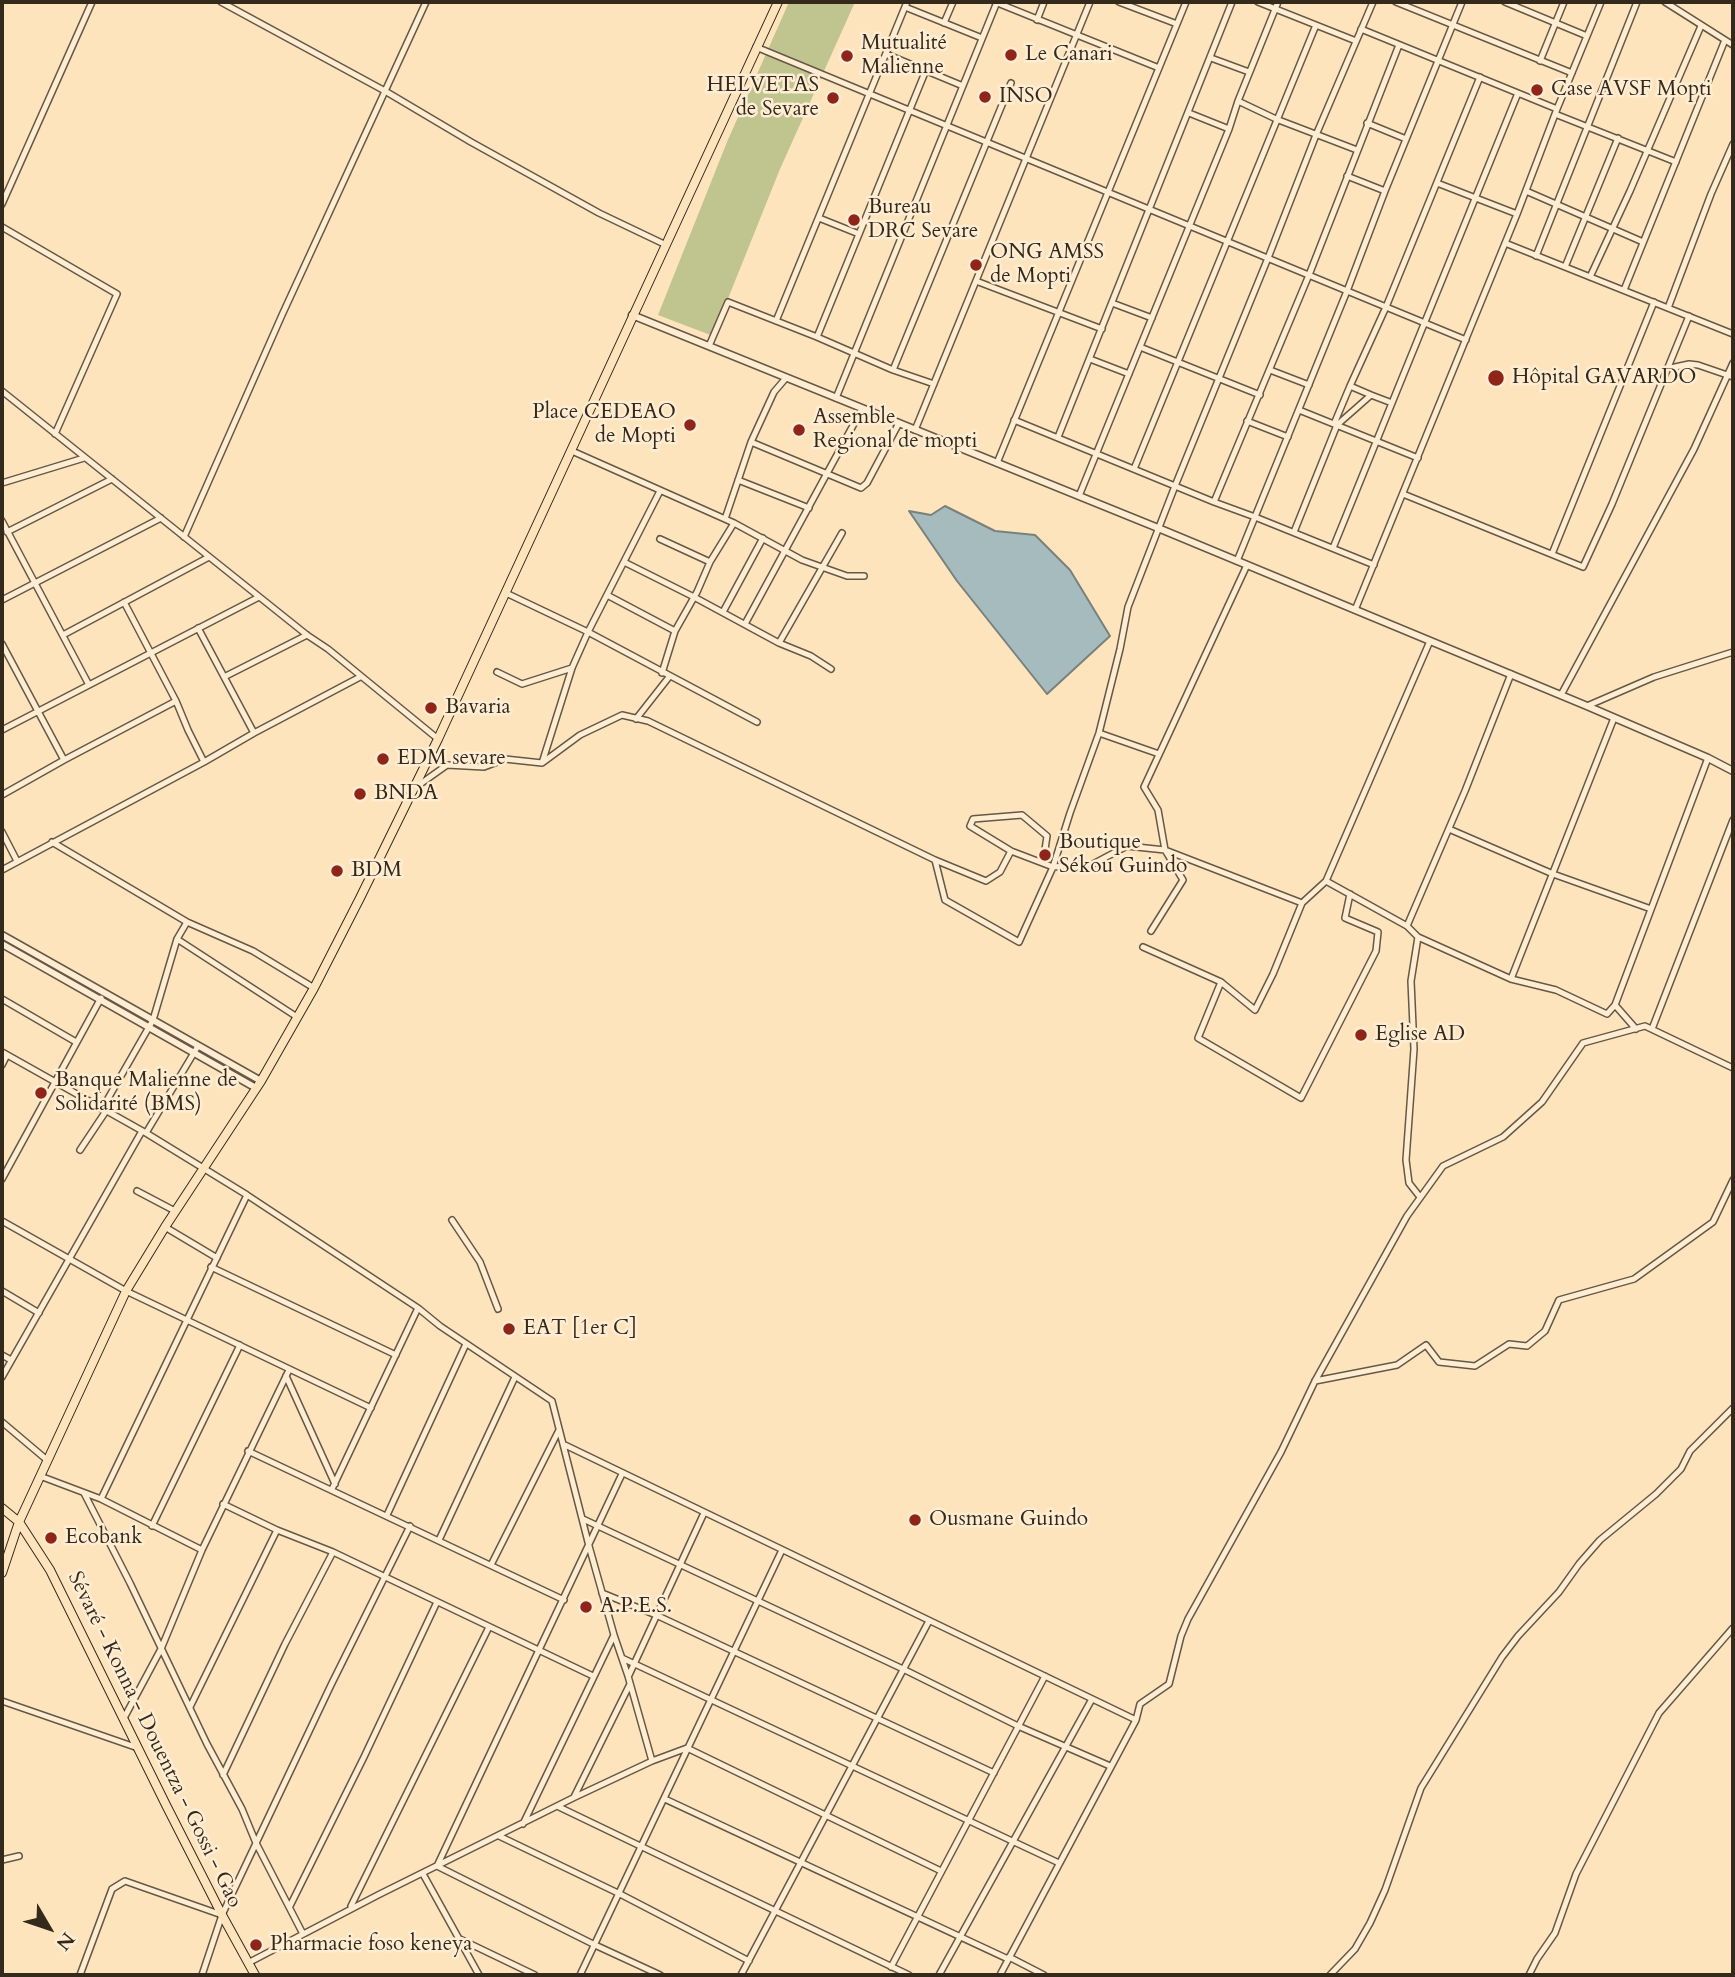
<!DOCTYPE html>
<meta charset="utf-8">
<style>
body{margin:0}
#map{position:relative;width:1735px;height:1977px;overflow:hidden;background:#fde4bc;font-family:Cardo,serif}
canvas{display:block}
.frame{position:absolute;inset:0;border:4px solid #342a1c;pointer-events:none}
.north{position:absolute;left:14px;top:1893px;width:70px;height:70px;-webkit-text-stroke:5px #feedd3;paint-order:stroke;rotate:129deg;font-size:19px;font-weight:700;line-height:28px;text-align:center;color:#342a1c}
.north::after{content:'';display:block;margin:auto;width:24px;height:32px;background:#342a1c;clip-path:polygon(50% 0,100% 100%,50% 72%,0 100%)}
</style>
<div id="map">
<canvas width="1735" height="1977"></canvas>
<div class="frame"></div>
<div class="north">N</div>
</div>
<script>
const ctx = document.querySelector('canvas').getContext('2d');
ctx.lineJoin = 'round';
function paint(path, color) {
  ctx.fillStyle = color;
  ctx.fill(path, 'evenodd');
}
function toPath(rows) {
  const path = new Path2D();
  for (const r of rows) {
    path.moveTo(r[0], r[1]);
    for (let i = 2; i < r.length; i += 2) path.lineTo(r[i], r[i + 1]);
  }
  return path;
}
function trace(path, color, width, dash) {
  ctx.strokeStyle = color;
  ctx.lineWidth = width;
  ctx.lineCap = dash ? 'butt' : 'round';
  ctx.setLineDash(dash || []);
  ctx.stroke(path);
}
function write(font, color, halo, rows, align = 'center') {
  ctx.font = font + ' Cardo,serif';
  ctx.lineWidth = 5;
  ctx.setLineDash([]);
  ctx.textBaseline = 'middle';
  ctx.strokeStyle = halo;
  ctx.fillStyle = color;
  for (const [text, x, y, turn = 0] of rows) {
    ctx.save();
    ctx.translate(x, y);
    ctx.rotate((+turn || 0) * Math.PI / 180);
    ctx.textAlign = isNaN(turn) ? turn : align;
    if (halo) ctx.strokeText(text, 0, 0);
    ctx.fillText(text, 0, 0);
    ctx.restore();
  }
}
paint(toPath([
 [789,2,855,2,780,169,713,336,658,315,727,142]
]), '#c0c48f');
const water = toPath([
 [945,506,995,531,1035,535,1070,570,1110,636,1047,694,957,581,909,511,931,515,945,506]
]);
paint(water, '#a6bbbd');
trace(water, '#78817d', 2);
const minor = toPath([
 [221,2,385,91,471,142,599,213,664,244],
 [995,2,1159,68],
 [1119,2,1177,24],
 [1258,2,1356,41],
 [1396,2,1572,73],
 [1505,2,1587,36],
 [1665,2,1733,45],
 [905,7,982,38],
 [1037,20,1044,2],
 [944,23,953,2],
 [1361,29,1557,109],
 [756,47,1466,340],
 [886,54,963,86],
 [1211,58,1249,72],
 [1540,61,1564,2],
 [1238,101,1276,119,1357,150],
 [1189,113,1229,129],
 [1555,114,1676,162],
 [1367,123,1406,139],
 [1347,176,1385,191],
 [1437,183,1517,214],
 [1526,191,1643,242],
 [2,204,92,2],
 [819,218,859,234],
 [2,227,117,294,55,434],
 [1505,243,1733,334],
 [1536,256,1637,2],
 [1565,267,1618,138],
 [1590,277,1630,191,1701,26],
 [976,281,1102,329],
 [1624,290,1725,40],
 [1112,303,1152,318],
 [1668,308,1711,194,1733,144],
 [776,321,907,2],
 [817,337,926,70],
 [709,346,728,302,817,337,893,370,934,384],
 [1140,347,1260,395],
 [1090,359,1129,374],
 [1666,369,1689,364,1698,365,1733,377],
 [893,370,1011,83],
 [1270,370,1309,385],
 [2,391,307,635,328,649,438,739],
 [1371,395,1392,403],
 [836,398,997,2],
 [1299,410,1418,458],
 [1014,420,1214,502,1255,517,1374,565],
 [1247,421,1288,437],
 [1334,424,1350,386],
 [915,430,1090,2],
 [1058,437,1232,2],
 [751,442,861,488,867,483,899,423],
 [572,451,734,523,802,560,847,576,864,576],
 [997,463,1186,2],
 [1134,469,1316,25],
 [738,480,809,508],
 [2,483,84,458],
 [1403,494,1583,567,1612,504,1689,316],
 [1079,496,1229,129,1238,101,1278,2],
 [1214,502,1309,275,1399,45],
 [725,519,751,442,774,392,786,378],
 [2,521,89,685],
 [7,532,112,479],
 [1294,532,1337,425,1371,395,1350,386,1386,307,1480,77],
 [184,537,282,315,426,2],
 [660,539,710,562],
 [1333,548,1518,93],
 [1552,554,1654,302],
 [1237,561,1347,291,1385,191,1462,2],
 [624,562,694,597,779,643,811,656,831,669],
 [506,593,588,632,757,722],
 [607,595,675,631],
 [2,600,161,518],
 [124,602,176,701,188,730,204,762],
 [1355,610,1517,214,1557,109,1601,2],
 [723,612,763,538],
 [745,624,862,409],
 [198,628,254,733],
 [63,635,209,557],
 [1430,641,1326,881,1407,926,1465,791,1511,674],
 [779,643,842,533],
 [2,644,64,760],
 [497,672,522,684,572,668,588,632,660,491],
 [662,673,675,631,697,592,710,562,734,523],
 [224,677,307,635],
 [1561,695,1694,449,1733,363],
 [1587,706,1654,677,1733,652],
 [636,719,669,677],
 [2,730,259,597],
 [1099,733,1159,754],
 [542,763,572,668],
 [416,787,447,765,484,767,505,759,542,763,580,735,622,715,648,721,935,860,945,900,1019,942,1053,867,1070,813,1099,733,1120,649,1128,607,1135,589,1175,486,1268,258,1316,135,1373,2],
 [2,795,64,760,176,701],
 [1449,829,1553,874,1651,909],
 [2,832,17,861],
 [52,842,187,922,253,951,314,988],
 [1011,851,970,826,973,819,1022,815,1047,836,1043,863],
 [935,860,986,881,1000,872,1011,851,1053,867,1093,864,1127,846,1165,850,1302,903,1326,881],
 [2,870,204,762,254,733,360,677],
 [1407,926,1418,937,1511,979,1614,718],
 [1151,931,1183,880,1165,850,1158,810,1144,787,1247,565],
 [1418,937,1411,981,1414,1049,1406,1160,1409,1183,1420,1197],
 [177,939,297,1017],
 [1143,947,1221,982,1198,1038,1301,1098,1376,951,1378,932,1345,918,1350,894],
 [1511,979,1556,990,1607,1014,1615,1005],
 [1221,982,1255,1010,1273,974,1302,903],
 [2,999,76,1042],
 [1636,1029,1615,1005,1708,758],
 [1652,1029,1733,820],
 [2,1052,146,1133,247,1195,418,1308,440,1326,552,1401,589,1546,614,1635,628,1676,652,1761],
 [2,1065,7,1055],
 [102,1109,153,1020,177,939,187,922],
 [146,1133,198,1046],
 [80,1150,106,1111],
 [2,1179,101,998],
 [137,1191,175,1211],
 [452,1220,480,1262,498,1309],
 [2,1221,126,1291,371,1408],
 [165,1227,217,1258],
 [211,1267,396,1355],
 [2,1291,39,1313],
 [2,1355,11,1360],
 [286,1376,335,1484],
 [2,1377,142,1131],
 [1315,1381,1397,1365,1426,1345,1439,1362,1475,1366,1509,1344,1527,1346,1545,1331,1559,1300,1634,1279,1713,1222,1733,1180],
 [2,1422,47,1460],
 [565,1445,1136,1720],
 [248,1451,564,1600],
 [622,1474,437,1866,595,1945,660,1975],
 [40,1476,101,1499,202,1550],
 [332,1489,418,1308],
 [84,1493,130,1583,207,1744,242,1809,256,1843,303,1934],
 [101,1499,247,1195],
 [223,1504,277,1530,333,1552,593,1676],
 [387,1515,466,1344],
 [583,1519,903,1669,1018,1726,1110,1766],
 [152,1526,240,1345],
 [439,1540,515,1377],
 [491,1565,559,1430],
 [602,1593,656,1615,994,1773],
 [622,1658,1059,1863],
 [629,1675,704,1513],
 [2,1701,138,1748],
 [190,1707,277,1530],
 [124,1718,161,1649,202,1550,289,1370],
 [223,1775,285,1644,333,1552],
 [574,1797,630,1684],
 [665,1799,1008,1959],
 [559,1807,909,1975],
 [523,1824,614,1635],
 [499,1836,620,1894,749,1961],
 [2,1860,19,1856],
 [423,1874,479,1975],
 [290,1906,364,1757,437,1602],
 [351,1906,489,1627],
 [460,1939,535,1975],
 [1009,1957,1044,1975],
 [248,1963,378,1895,573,1798,652,1761,687,1748,941,1871],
 [891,1967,1045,1676],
 [80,1975,112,1889,125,1881,222,1915],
 [202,1975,222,1915,331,1685,410,1526],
 [580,1975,782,1550],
 [741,1975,929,1621],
 [939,1975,1092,1699],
 [1000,1975,1136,1720,1140,1704,1169,1684,1181,1636,1188,1619,1281,1452,1315,1381,1407,1216,1443,1166,1503,1137,1542,1102,1583,1043,1645,1026,1733,1068],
 [1330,1975,1355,1949,1370,1923,1385,1890,1421,1788,1502,1657,1518,1636,1559,1592,1579,1564,1600,1540,1656,1494,1681,1469,1690,1451,1733,1408],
 [1529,1975,1537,1959,1555,1933,1576,1874,1659,1713,1733,1628]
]);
const tertiary = toPath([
 [632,315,1158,528,1587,706,1708,758,1733,771],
 [2,935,261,1081],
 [2,944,256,1088]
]);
const primary = toPath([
 [2,1508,19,1522,50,1570,166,1805,222,1915,255,1975],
 [2,1573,19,1522,126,1291,165,1227,261,1081,314,988,360,898,438,739,778,2]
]);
trace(minor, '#665844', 8);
trace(tertiary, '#665844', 9);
trace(primary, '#342a1c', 10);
trace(minor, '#feedd3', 5);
trace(tertiary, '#feedd3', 6);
trace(primary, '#fde4bc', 8);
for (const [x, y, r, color] of [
 [1011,55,7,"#8f2418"],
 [847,56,7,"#8f2418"],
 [1537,90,7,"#8f2418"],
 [985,97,7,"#8f2418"],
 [833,98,7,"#8f2418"],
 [854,220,7,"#8f2418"],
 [976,265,7,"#8f2418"],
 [1496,378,9,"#8f2418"],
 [690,425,7,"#8f2418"],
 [799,430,7,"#8f2418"],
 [431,708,7,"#8f2418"],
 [383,759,7,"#8f2418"],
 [360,794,7,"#8f2418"],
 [1045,855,7,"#8f2418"],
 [337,871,7,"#8f2418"],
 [1361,1035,7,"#8f2418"],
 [41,1093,7,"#8f2418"],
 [509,1329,7,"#8f2418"],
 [915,1520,7,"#8f2418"],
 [51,1538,7,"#8f2418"],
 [586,1607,7,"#8f2418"],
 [256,1945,7,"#8f2418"]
]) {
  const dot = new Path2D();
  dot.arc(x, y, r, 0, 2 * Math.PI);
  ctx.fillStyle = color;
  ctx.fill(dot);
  trace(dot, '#feedd3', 2.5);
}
write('21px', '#342a1c', '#feedd3', [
 ["Mutualité",861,44],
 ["Malienne",861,68],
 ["Le Canari",1025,55],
 ["HELVETAS",819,86,"right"],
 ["de Sevare",819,110,"right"],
 ["Case AVSF Mopti",1551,90],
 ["INSO",999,97],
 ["Bureau",868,208],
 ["DRC Sevare",868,232],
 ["ONG AMSS",990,253],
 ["de Mopti",990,277],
 ["Hôpital GAVARDO",1512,378],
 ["Place CEDEAO",676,413,"right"],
 ["de Mopti",676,437,"right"],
 ["Assemble",813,418],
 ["Regional de mopti",813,442],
 ["Bavaria",445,708],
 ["EDM sevare",397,759],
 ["BNDA",374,794],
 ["Boutique",1059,843],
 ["Sékou Guindo",1059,867],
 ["BDM",351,871],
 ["Eglise AD",1375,1035],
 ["Banque Malienne de",55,1081],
 ["Solidarité (BMS)",55,1105],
 ["EAT [1er C]",523,1329],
 ["Ousmane Guindo",929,1520],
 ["Ecobank",65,1538],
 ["A.P.E.S.",600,1607],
 ["Pharmacie foso keneya",270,1945]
], 'left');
write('21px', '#342a1c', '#feedd3', [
 ["Sévaré - Konna - Douentza - Gossi - Gao",154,1740,64]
]);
</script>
